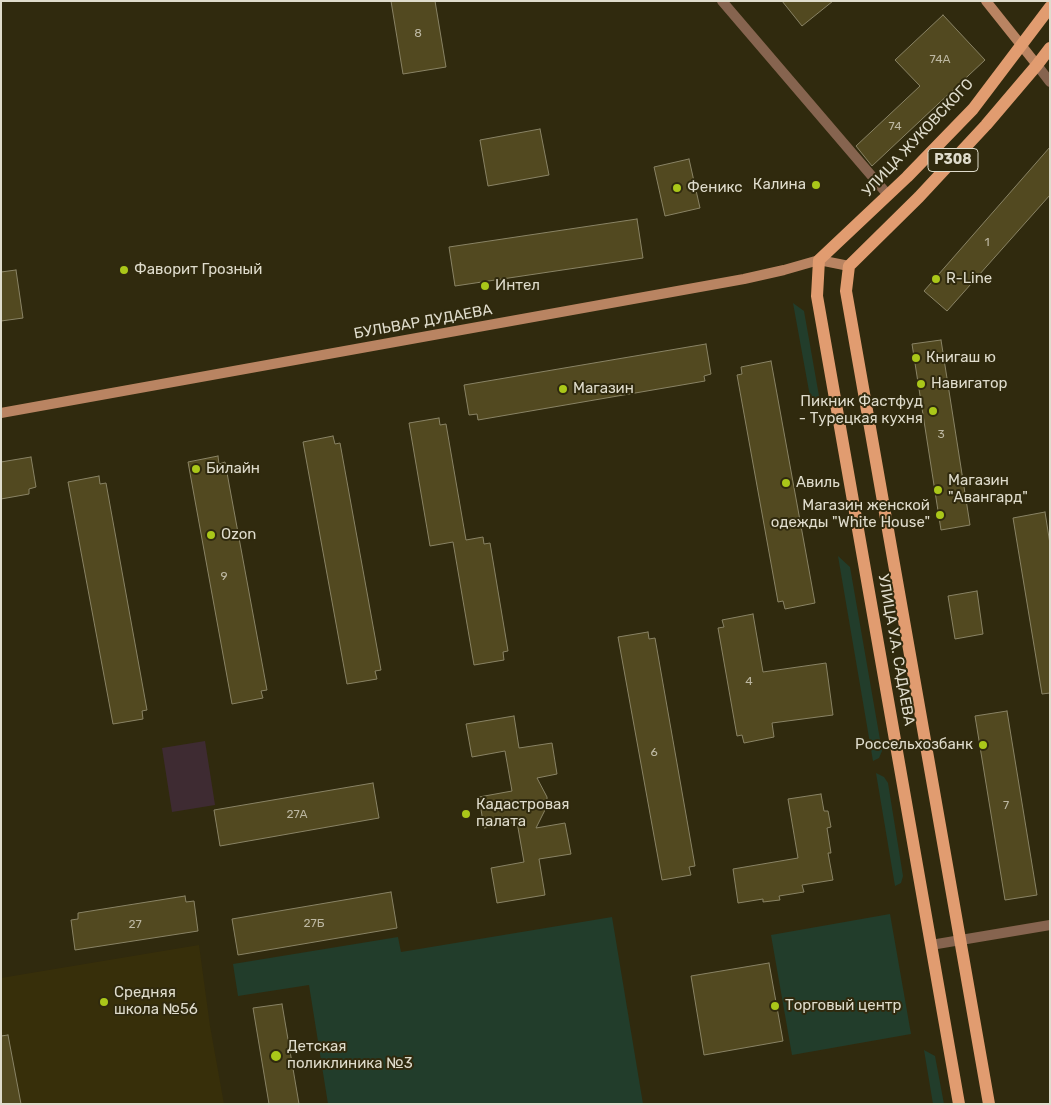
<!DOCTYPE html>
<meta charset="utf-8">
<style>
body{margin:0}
#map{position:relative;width:1051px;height:1105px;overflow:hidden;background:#302a0e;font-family:Rubik,sans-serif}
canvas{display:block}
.frame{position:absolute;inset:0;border:2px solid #dfdccc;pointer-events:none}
</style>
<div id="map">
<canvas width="1051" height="1105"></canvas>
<div class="frame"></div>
</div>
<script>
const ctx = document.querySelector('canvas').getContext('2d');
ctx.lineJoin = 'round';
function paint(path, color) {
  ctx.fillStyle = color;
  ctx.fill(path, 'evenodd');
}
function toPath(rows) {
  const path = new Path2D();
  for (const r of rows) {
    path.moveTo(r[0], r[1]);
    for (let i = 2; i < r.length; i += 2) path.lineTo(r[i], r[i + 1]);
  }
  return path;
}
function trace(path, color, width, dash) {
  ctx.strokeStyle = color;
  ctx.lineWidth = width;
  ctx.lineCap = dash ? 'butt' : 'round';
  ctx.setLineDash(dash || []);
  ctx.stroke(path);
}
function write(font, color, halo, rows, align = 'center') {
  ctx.font = font + ' Rubik,sans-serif';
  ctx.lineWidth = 4;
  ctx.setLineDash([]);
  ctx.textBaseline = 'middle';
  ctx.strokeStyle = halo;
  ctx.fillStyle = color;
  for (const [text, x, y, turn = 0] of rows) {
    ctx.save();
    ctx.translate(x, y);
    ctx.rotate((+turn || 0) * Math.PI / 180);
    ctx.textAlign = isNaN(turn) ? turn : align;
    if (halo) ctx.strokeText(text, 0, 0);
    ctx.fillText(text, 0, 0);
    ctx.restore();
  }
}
paint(toPath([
 [205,741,215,805,172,812,162,748]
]), '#3e2b32');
paint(toPath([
 [199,945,210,1026,224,1104,1,1104,1,978]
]), '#372f0a');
paint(toPath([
 [793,303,804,311,819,396,811,402],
 [838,556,850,567,882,751,879,758,873,761],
 [876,773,884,777,888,783,903,876,901,883,895,886],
 [890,914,911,1034,792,1055,771,935],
 [612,917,643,1104,328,1104,309,985,238,996,233,964,398,937,401,952],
 [924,1050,935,1056,944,1104,933,1104]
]), '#223d2b');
const building = toPath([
 [391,1,435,1,446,67,403,74,391,1],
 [782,1,833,1,802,26,782,1],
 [943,15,985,60,872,166,856,146,920,86,895,60,943,15],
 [540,129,549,175,488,186,480,140,540,129],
 [1050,147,1050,195,947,311,924,291,1050,147],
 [689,159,700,208,665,216,654,167,689,159],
 [637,219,643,258,455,286,449,247,637,219],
 [16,270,23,318,1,321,1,272,16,270],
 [941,340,970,525,941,530,912,344,941,340],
 [706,344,711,374,704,376,705,381,478,420,477,414,469,415,464,385,706,344],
 [771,361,815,603,785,609,783,601,778,602,737,375,742,374,741,367,771,361],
 [439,418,440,425,446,424,466,540,483,537,484,544,490,543,508,651,503,652,504,660,474,665,453,542,430,546,409,423,439,418],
 [333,436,335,444,340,443,381,670,375,671,377,679,347,684,303,442,333,436],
 [218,456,219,464,225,462,267,690,261,691,263,698,232,704,188,462,218,456],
 [31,457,36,487,29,489,29,494,1,499,1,462,31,457],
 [99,476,100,484,106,483,147,710,142,711,143,719,113,724,68,482,99,476],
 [1045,512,1050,544,1050,693,1042,694,1013,518,1045,512],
 [977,591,983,634,955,639,948,596,977,591],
 [753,614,763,672,826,663,833,715,772,723,774,737,744,743,742,735,737,736,718,628,724,627,722,620,753,614],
 [648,632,649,639,655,638,695,866,689,867,691,875,662,880,618,637,648,632],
 [1007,711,1037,895,1005,900,975,716,1007,711],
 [514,716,519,748,552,743,557,774,537,778,547,797,547,806,536,828,565,823,571,854,539,859,545,895,497,903,491,868,524,862,517,822,484,828,479,797,512,791,505,751,472,757,466,724,514,716],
 [373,783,379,818,220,846,214,810,373,783],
 [821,794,824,811,828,811,831,827,827,828,831,853,828,853,833,880,802,885,804,892,779,896,780,900,763,902,763,899,738,903,733,869,798,858,788,799,821,794],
 [391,892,397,928,238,955,232,919,391,892],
 [185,896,186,902,194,901,198,931,75,950,71,920,78,919,78,913,185,896],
 [769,963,783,1041,704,1055,691,976,769,963],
 [282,1004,299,1104,269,1104,253,1008,282,1004],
 [8,1035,21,1104,1,1104,1,1036,8,1035]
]);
paint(building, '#524920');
trace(building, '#898365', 1);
trace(toPath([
 [722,1,888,195]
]), '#86644f', 10);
trace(toPath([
 [1037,65,1050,82],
 [931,945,1050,925]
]), '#86644f', 10);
trace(toPath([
 [986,1,1037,65],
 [1,413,744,279,784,270,819,260,849,266]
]), '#b98462', 10);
trace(toPath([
 [959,1104,817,296,819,260,907,177,973,109,1050,7],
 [989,1104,846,291,849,266,919,197,986,125,1037,65,1050,48]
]), '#e19c70', 12);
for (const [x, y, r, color] of [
 [816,185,5,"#aac719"],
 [677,188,5,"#aac719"],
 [124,270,5,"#aac719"],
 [936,279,5,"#aac719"],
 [485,286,5,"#aac719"],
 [916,358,5,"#aac719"],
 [921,384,5,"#aac719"],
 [563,389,5,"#aac719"],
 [933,411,5,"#aac719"],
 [196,469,5,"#aac719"],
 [786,483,5,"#aac719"],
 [938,490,5,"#aac719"],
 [940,515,5,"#aac719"],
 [211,535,5,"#aac719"],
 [983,745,5,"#aac719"],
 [466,814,5,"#aac719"],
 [104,1002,5,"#aac719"],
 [775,1006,5,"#aac719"],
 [276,1056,6,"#aac719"]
]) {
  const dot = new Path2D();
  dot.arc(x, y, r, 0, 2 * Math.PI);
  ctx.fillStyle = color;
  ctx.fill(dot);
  trace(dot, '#302a0e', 2);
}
write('12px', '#bcb7a1', null, [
 ["8",418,34],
 ["74А",940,60],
 ["74",895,127],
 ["1",987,243],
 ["3",941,435],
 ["9",224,577],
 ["4",749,682],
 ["6",654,753],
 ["7",1006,806],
 ["27А",297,815],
 ["27Б",314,924],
 ["27",135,925]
]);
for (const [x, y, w] of [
 [953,160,50]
]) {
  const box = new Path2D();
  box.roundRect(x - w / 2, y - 11.5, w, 23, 4);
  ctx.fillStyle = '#302a0e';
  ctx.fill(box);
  trace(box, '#dfdccc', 1);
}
write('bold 14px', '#dfdccc', null, [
 ["P308",953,160]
]);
write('15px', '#dfdccc', '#302a0e', [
 ["УЛИЦА ЖУКОВСКОГО",918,138,-47],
 ["БУЛЬВАР ДУДАЕВА",423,322,-10],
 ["УЛИЦА У.А. САДАЕВА",896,650,80]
]);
write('15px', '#dfdccc', '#302a0e', [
 ["Калина",806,185,"right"],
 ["Феникс",687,188],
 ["Фаворит Грозный",134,270],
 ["R-Line",946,279],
 ["Интел",495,286],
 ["Книгаш ю",926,358],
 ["Навигатор",931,384],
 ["Магазин",573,389],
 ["Пикник Фастфуд",923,402,"right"],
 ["- Турецкая кухня",923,419,"right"],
 ["Билайн",206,469],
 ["Магазин",948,481],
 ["\"Авангард\"",948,498],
 ["Авиль",796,483],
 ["Магазин женской",930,506,"right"],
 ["одежды \"White House\"",930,523,"right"],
 ["Ozon",221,535],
 ["Россельхозбанк",973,745,"right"],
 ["Кадастровая",476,805],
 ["палата",476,822],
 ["Средняя",114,993],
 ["школа №56",114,1010],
 ["Торговый центр",785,1006],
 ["Детская",287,1047],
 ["поликлиника №3",287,1064]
], 'left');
</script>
